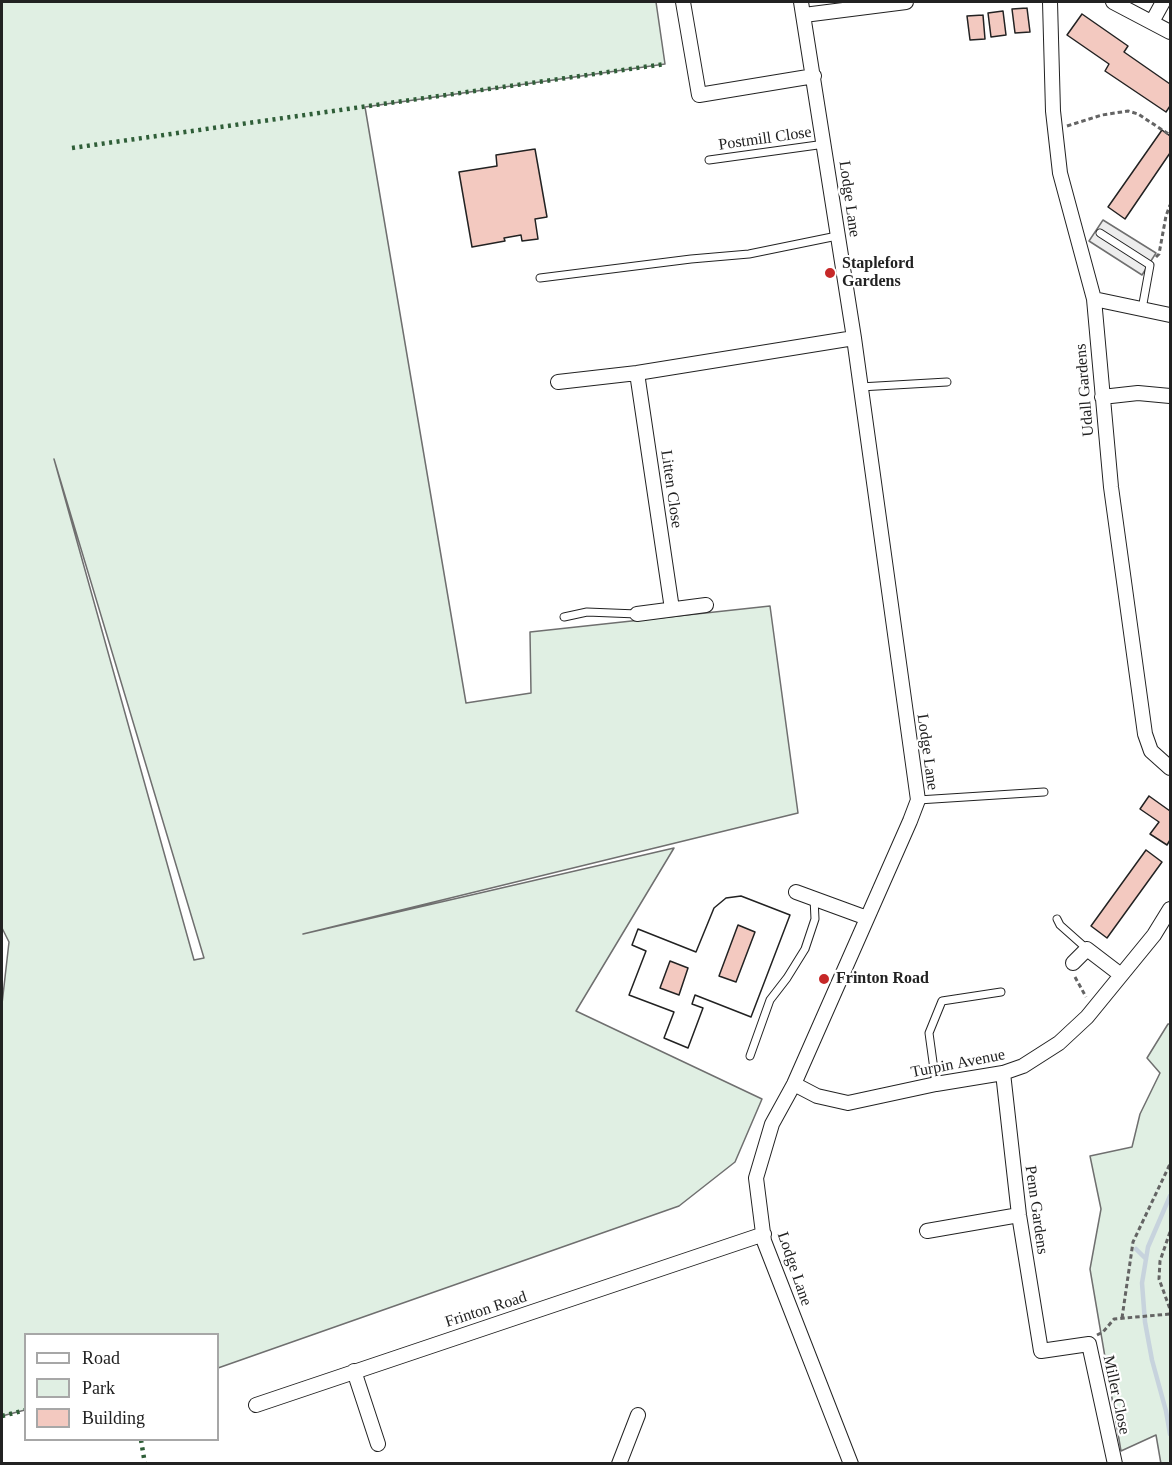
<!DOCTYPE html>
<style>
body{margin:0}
#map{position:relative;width:1172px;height:1465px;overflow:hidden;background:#fff;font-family:Georgia,serif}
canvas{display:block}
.frame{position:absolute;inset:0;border:3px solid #222;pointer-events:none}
.legend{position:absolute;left:24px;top:1333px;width:195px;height:108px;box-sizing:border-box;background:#fff;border:2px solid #a7a7a7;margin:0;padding:8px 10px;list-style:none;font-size:18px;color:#222}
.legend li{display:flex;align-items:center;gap:12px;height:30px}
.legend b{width:30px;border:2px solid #a7a7a7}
</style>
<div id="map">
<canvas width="1172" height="1465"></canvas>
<div class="frame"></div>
<ul class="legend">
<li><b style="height:8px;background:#fff"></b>Road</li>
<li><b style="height:16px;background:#e0efe3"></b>Park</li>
<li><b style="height:16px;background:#f3c9c0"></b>Building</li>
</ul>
</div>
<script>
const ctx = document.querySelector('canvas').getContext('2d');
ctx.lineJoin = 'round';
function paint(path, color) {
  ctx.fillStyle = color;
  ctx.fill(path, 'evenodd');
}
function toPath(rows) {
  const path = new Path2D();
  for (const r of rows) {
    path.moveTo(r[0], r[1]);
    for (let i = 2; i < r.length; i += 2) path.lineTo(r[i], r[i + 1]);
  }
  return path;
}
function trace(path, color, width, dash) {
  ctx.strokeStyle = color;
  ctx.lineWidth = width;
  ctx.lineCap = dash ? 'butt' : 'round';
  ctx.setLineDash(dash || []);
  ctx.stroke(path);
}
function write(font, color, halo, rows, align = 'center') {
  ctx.font = font + ' Georgia,serif';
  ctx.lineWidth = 4.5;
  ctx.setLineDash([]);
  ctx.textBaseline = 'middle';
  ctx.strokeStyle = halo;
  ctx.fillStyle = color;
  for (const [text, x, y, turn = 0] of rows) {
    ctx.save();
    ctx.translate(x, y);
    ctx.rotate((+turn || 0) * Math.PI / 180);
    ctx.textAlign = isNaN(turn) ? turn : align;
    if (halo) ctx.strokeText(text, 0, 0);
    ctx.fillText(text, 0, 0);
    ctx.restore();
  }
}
const green = toPath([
 [2,2,656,2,665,64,365,107,466,703,531,693,530,632,770,606,798,813,303,934,674,848,576,1011,762,1099,735,1162,679,1206,218,1368,218,1334,26,1334,25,1410,2,1416,2,1004,9,942,2,928,2,2],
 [54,459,204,958,194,960,54,459],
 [1168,1024,1170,1024,1170,1463,1161,1464,1156,1435,1121,1451,1090,1269,1101,1209,1090,1156,1132,1147,1140,1114,1160,1073,1147,1058,1168,1024]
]);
paint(green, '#e0efe3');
trace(green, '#6f6f6f', 1.5);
const parking = toPath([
 [1103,220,1156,253,1142,275,1089,241,1103,220]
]);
paint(parking, '#ededed');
trace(parking, '#6f6f6f', 1.5);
trace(toPath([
 [1170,1196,1148,1247,1142,1283,1145,1322,1152,1360,1166,1411,1170,1434],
 [1136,1249,1146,1259]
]), '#c7d3dd', 4.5);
const building = toPath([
 [1027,8,1030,32,1015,33,1012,9,1027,8],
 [1003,11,1006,35,991,37,988,13,1003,11],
 [1082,14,1128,46,1124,52,1170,84,1170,106,1166,112,1105,71,1109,64,1067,35,1082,14],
 [983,15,985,39,970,40,967,16,983,15],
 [1162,130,1170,136,1170,153,1125,219,1108,207,1162,130],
 [535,149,547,217,535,219,538,239,522,241,521,235,504,238,505,241,472,247,459,172,497,166,496,155,535,149],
 [1149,796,1170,811,1170,840,1167,845,1150,834,1159,822,1140,809,1149,796],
 [1146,850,1162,862,1107,938,1091,926,1146,850],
 [741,896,790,915,751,1017,695,995,692,1004,703,1008,688,1048,664,1038,674,1012,629,995,646,951,632,945,638,929,696,952,714,908,726,898,741,896],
 [738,925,755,932,736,982,719,976,738,925],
 [670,961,688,968,679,995,660,988,670,961],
 [741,896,790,915,751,1017,695,995,692,1004,703,1008,688,1048,664,1038,674,1012,629,995,646,951,632,945,638,929,696,952,714,908,726,898,741,896]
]);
paint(building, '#f3c9c0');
trace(building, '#222', 1.5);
const lane = toPath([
 [709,160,825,144],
 [1100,233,1150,265,1142,309],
 [540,278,691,259,749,254,837,236],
 [860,387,947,382],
 [564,617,587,612,637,614],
 [918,800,1044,792],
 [1057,919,1060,925,1087,949],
 [750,1056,770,1000,787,978,805,949,815,919,814,898],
 [936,1084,929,1033,942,1001,1001,992]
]);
const street = toPath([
 [683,2,699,95,814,76],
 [801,2,854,338,918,800,910,821,794,1084,772,1124,756,1178,764,1241,851,1464],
 [1050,2,1053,111,1060,173,1094,299,1111,487,1145,734,1151,751,1170,768],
 [1113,2,1170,32],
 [804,15,906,2],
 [1152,22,1163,2],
 [1094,299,1170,315],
 [637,373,672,609],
 [558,382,637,373,854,338],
 [1102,397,1138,393,1170,396],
 [637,614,706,605],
 [796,892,867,918],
 [1073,963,1087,949,1121,975],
 [1003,1073,1019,1215,1041,1351,1089,1344,1115,1464],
 [794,1084,817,1096,848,1103,936,1084,1003,1073,1023,1066,1059,1043,1087,1017,1154,935,1170,909],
 [927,1231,1019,1215],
 [354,1371,378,1444],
 [256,1405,764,1234],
 [619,1464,638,1415]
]);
trace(lane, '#222', 9);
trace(street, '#222', 16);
trace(toPath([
 [1067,126,1102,115,1128,111,1138,114,1170,135],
 [1156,257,1159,254,1166,216,1170,205],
 [1075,977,1086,997],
 [1170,1232,1160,1261,1159,1279,1170,1309],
 [1122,1318,1133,1242,1170,1164],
 [1097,1335,1103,1332,1114,1319,1170,1314]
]), '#646464', 3, [4.5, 3]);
trace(lane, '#fff', 7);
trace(street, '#fff', 14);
trace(toPath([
 [72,148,665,64],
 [2,1416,26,1410],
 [141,1440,145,1464]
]), '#2f5e38', 4.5, [3, 4.5]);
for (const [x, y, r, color] of [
 [830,273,6,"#c62828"],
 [824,979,6,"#c62828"]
]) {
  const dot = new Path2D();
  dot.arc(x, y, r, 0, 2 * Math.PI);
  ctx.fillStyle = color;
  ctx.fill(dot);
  trace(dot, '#fff', 2);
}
write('16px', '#222', '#fff', [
 ["Postmill Close",765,139,-8],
 ["Lodge Lane",849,199,82],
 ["Udall Gardens",1085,390,-95],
 ["Litten Close",671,489,82],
 ["Lodge Lane",927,752,82],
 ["Turpin Avenue",958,1064,-11],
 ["Penn Gardens",1036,1210,82],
 ["Lodge Lane",794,1269,71],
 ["Frinton Road",486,1310,-18],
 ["Miller Close",1116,1395,78]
]);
write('bold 16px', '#222', '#fff', [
 ["Stapleford",842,264],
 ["Gardens",842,282],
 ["Frinton Road",836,979]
], 'left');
</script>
